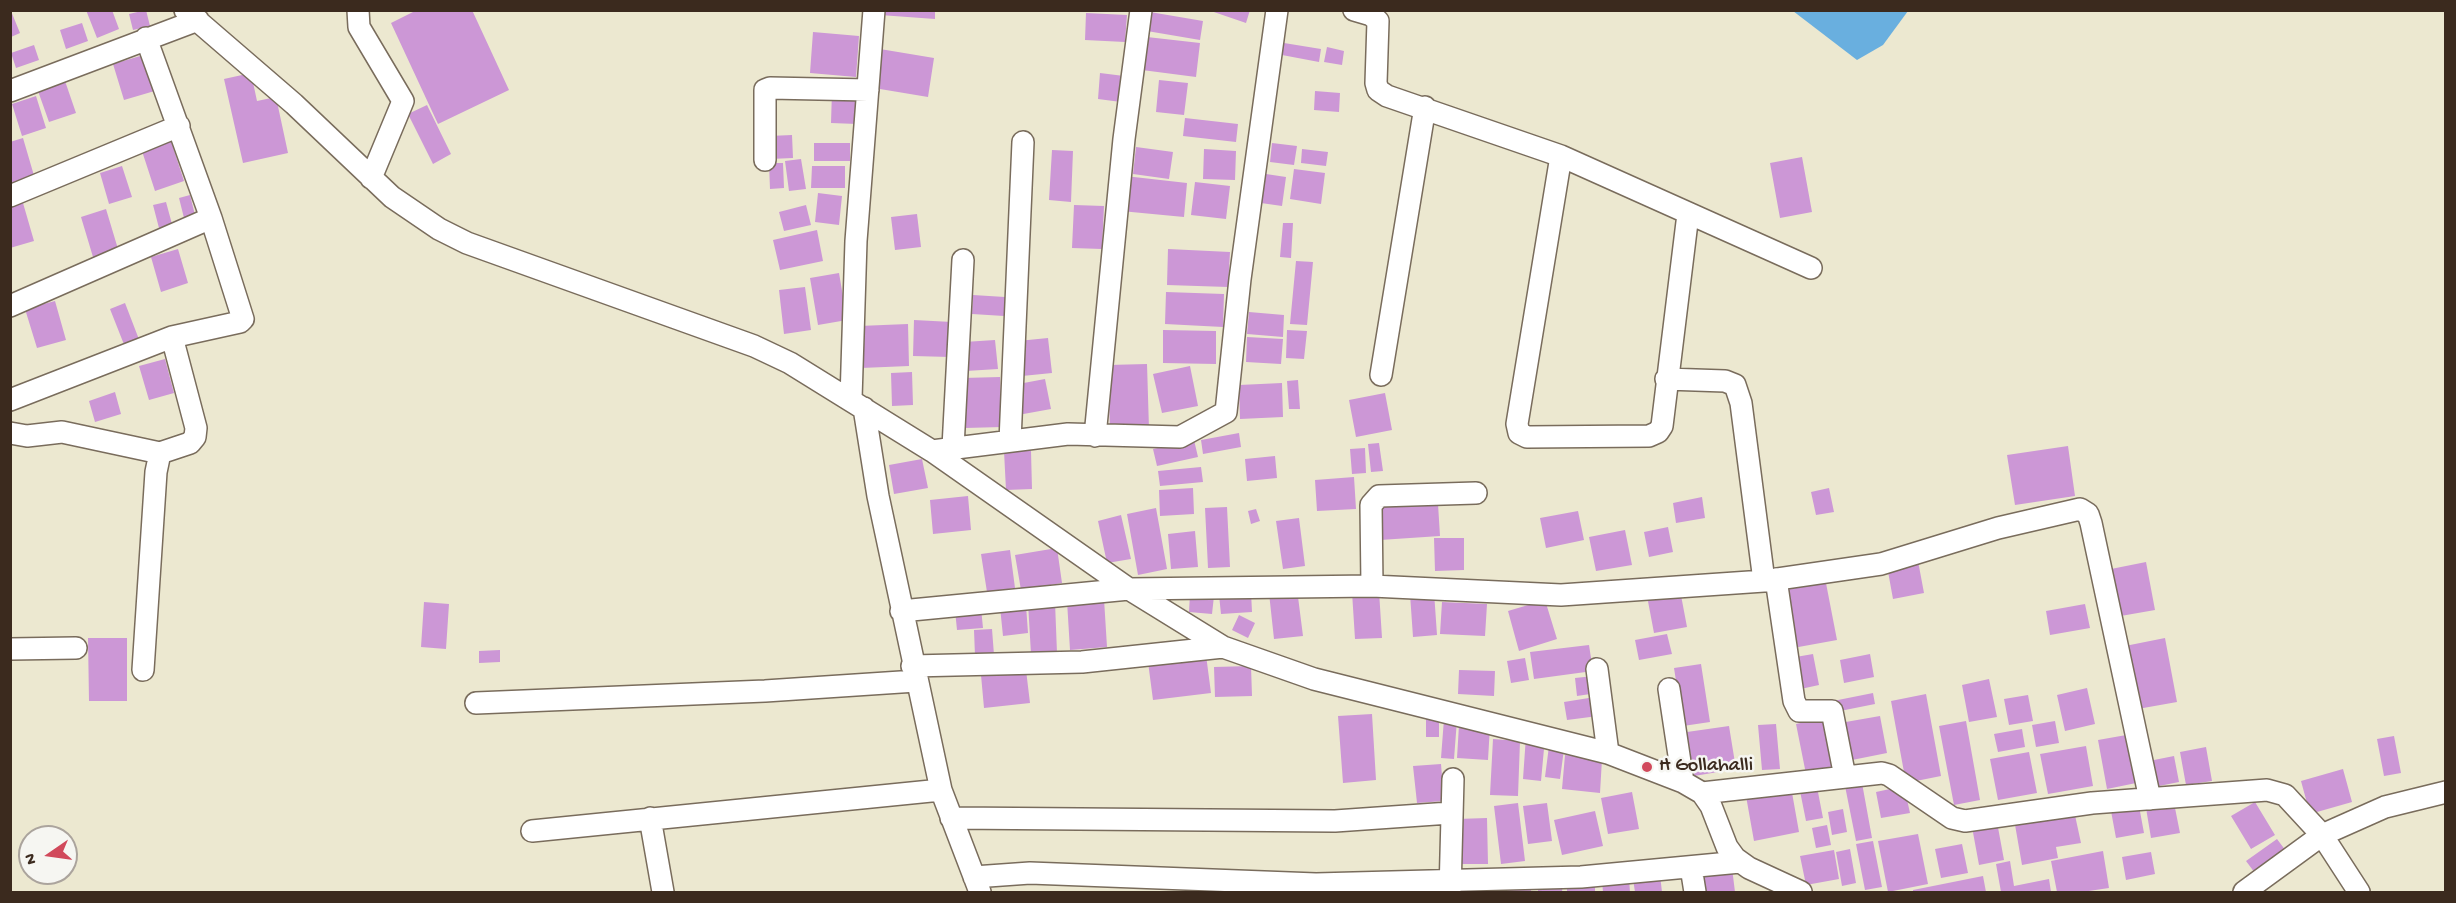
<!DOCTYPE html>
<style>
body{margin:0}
#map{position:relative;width:2456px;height:903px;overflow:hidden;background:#ece8d0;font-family:"Gochi Hand",sans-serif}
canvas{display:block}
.frame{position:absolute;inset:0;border:12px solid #3b2a1e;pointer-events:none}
.north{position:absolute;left:18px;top:825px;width:60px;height:60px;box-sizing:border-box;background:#f6f6f2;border:2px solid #aba49d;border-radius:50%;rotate:257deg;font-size:16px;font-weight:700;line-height:24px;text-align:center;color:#3b2a1e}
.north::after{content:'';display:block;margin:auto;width:21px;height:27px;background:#d1495b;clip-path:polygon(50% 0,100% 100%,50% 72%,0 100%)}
</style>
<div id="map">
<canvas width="2456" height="903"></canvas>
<div class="frame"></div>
<div class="north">N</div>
</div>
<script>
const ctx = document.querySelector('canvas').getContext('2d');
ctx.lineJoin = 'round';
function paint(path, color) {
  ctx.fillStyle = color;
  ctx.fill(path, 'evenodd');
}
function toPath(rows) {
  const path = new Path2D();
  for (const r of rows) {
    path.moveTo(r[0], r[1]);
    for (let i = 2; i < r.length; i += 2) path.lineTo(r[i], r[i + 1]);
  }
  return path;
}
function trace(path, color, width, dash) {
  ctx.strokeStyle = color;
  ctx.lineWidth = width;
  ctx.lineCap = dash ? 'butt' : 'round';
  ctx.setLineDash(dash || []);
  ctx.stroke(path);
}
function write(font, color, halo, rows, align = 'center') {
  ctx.font = font + ' "Gochi Hand",sans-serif';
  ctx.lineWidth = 5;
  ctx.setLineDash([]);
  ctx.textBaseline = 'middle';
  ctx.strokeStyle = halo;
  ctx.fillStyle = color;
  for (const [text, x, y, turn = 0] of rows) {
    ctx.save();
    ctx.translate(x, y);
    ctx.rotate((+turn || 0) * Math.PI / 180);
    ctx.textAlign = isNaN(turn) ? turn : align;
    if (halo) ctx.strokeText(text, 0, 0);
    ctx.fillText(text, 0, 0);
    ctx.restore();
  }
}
paint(toPath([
 [1793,11,1908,11,1883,45,1857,60]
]), '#69afdf');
paint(toPath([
 [86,10,112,10,119,29,97,38],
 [146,10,150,26,133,30,129,14],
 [417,10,472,10,509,90,438,124,391,23],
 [880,10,935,10,935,19,880,15],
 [1208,10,1250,10,1246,23],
 [11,11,20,33,11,37],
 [1150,12,1203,21,1200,40,1147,31],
 [1086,13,1127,15,1125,42,1085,40],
 [82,23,88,41,66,49,60,30],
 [813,32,859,36,856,77,810,73],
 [1147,37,1200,43,1196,77,1142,70],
 [1284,43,1321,49,1319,62,1282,55],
 [34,45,39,60,16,68,11,53],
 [1327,47,1344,51,1342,65,1324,62],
 [880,49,934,58,928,97,874,88],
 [147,54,158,90,124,100,113,64],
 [251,73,257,101,276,97,288,153,243,163,224,79],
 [1100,73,1124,76,1121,102,1098,99],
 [1159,80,1188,83,1184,115,1156,112],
 [65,81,76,113,49,122,38,91],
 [832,91,858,92,857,124,831,123],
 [1315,91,1340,93,1339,112,1314,110],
 [36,96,46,128,22,136,12,104],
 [427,105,451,154,433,164,408,114],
 [1185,118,1238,124,1236,142,1183,136],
 [792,135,793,158,770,159,769,136],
 [23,138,35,179,10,187,10,142],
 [171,141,184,181,155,191,142,151],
 [814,143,850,143,850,161,814,161],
 [1272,143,1297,146,1294,165,1270,162],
 [1136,147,1173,152,1169,179,1133,174],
 [1204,149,1236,151,1235,180,1203,179],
 [1302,149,1328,152,1326,166,1301,163],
 [1052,150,1073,151,1071,202,1049,200],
 [1802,157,1812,212,1780,218,1770,163],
 [801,159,806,189,789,191,785,161],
 [769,163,783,163,784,188,770,189],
 [122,166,132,197,109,204,100,173],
 [812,166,845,166,845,188,811,188],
 [1294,169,1325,173,1321,204,1290,199],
 [1266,174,1286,177,1282,206,1261,203],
 [1125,176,1187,183,1184,217,1121,211],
 [1195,182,1230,186,1226,219,1191,215],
 [818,193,842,196,839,225,815,222],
 [190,195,195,215,184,218,179,198],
 [166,202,172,224,159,228,153,205],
 [23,203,34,241,10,248,10,206],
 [806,205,811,225,784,231,779,212],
 [1074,205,1104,206,1102,249,1072,248],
 [106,209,118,249,93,257,81,217],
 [917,214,921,247,895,250,891,217],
 [1283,223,1293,223,1291,258,1280,257],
 [817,230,823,261,780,270,773,240],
 [178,249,188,283,161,292,151,257],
 [1168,249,1230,252,1228,287,1167,285],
 [1296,261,1313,262,1307,325,1290,324],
 [839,273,847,320,818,325,810,278],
 [805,287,811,330,784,334,779,290],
 [1166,292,1224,294,1223,327,1165,324],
 [973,295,1005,297,1004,316,972,314],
 [55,301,66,340,37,348,25,309],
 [125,303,140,342,125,347,110,309],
 [1249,312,1284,315,1283,337,1247,334],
 [914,320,952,322,950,357,913,356],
 [908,324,909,366,861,368,859,326],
 [1163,330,1216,331,1216,364,1163,363],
 [1287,330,1307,331,1304,359,1286,358],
 [1247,337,1283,339,1281,364,1246,362],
 [1048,338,1052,373,1022,376,1018,341],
 [995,340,998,369,966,371,964,342],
 [165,359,174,393,149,400,139,366],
 [1147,364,1149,429,1110,430,1108,365],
 [1190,366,1198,406,1162,413,1153,374],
 [912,372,913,405,892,406,891,373],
 [1000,377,1002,427,965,428,963,378],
 [1045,379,1051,409,1018,415,1013,385],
 [1298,380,1300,409,1289,409,1287,381],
 [1282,383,1283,417,1240,419,1239,385],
 [115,392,121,414,95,422,89,401],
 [1385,393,1392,430,1356,437,1349,400],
 [1239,433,1241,447,1203,454,1201,440],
 [1194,440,1198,457,1157,466,1153,449],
 [1379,443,1383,471,1371,472,1368,444],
 [2068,446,2075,496,2015,505,2007,455],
 [1365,448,1366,473,1352,474,1350,449],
 [1004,451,1031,451,1032,489,1006,490],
 [1275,456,1277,478,1247,481,1245,459],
 [922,459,928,488,894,494,889,465],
 [1201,467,1203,482,1160,486,1158,471],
 [1354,477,1356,509,1317,511,1315,480],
 [1193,488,1194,514,1160,516,1159,490],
 [1829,488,1834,512,1816,515,1811,492],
 [968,496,971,530,933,534,930,500],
 [1702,497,1705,518,1676,523,1673,503],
 [1438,504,1440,536,1380,540,1379,506],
 [1227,507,1230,567,1208,568,1205,508],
 [1156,508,1167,569,1138,575,1127,514],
 [1256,509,1260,521,1251,524,1248,511],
 [1578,511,1584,540,1546,548,1540,518],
 [1121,515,1131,559,1107,563,1098,521],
 [1299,518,1305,566,1283,569,1276,521],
 [1668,527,1673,552,1649,557,1644,532],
 [1625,530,1632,565,1596,571,1589,537],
 [1195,531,1198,567,1171,569,1168,534],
 [1434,538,1464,538,1464,570,1435,571],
 [1057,548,1062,583,1021,590,1015,555],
 [1010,550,1015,588,987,592,981,554],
 [1918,561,1924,593,1893,599,1887,566],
 [2146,562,2155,610,2115,617,2106,570],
 [1825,578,1837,640,1793,648,1781,586],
 [1297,589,1303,636,1274,639,1269,593],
 [1680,590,1687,627,1654,633,1647,596],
 [1379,591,1382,638,1355,639,1352,592],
 [1251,592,1252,612,1221,614,1219,595],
 [1434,592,1437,635,1413,637,1410,594],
 [1190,594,1214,596,1212,614,1189,612],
 [1104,599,1107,647,1070,650,1067,601],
 [1545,600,1557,639,1519,651,1508,611],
 [424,602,449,604,446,649,421,647],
 [1055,602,1057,653,1031,654,1028,603],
 [1442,602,1487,604,1485,636,1440,634],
 [2085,604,2090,628,2050,635,2046,611],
 [1026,605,1028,633,1003,636,1000,607],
 [981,608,983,628,957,630,955,610],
 [1239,615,1255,623,1248,638,1232,630],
 [992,629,994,655,975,656,974,630],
 [1667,634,1672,654,1639,660,1635,640],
 [88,638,127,638,127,701,89,701],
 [2165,638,2177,702,2132,710,2120,647],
 [1589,645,1593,671,1534,679,1530,652],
 [500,650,500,662,479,663,479,651],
 [1813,654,1819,685,1796,690,1790,658],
 [1870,654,1874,677,1844,683,1840,660],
 [1206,655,1211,693,1153,700,1148,662],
 [1525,658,1529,680,1511,683,1507,661],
 [1701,664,1710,722,1683,726,1674,668],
 [1251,666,1252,696,1215,697,1214,667],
 [1026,670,1030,703,984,708,981,675],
 [1459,670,1495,671,1494,696,1458,694],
 [1594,676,1597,693,1577,696,1575,678],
 [1989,679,1997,717,1969,722,1962,685],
 [2087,688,2095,724,2065,731,2057,695],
 [1873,693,1875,704,1835,712,1833,701],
 [1926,694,1941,776,1906,783,1891,701],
 [2028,695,2033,721,2009,725,2004,699],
 [1595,697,1598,716,1567,720,1564,702],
 [1439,713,1439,737,1426,737,1426,714],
 [1372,714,1376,780,1343,783,1338,716],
 [1880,716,1887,753,1847,761,1840,723],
 [1824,718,1834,769,1806,774,1796,724],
 [1444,719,1457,720,1454,759,1441,758],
 [1966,721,1980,800,1954,805,1939,726],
 [2055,721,2059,743,2036,747,2032,725],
 [1776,724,1780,769,1762,770,1758,725],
 [1459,725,1490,726,1488,760,1457,758],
 [1729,726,1736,769,1694,776,1687,732],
 [2022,729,2025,747,1998,752,1994,734],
 [2132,734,2141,782,2107,789,2098,740],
 [1526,736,1545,738,1541,781,1523,779],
 [2394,736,2401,773,2384,776,2377,739],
 [1493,739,1520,741,1518,796,1490,795],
 [1549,746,1564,749,1560,779,1545,777],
 [2086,746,2093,786,2048,794,2040,754],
 [2206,747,2212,781,2186,785,2180,752],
 [2029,752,2037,793,1998,800,1990,759],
 [1565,755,1602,759,1600,793,1562,789],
 [2174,756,2179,782,2149,788,2144,762],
 [1441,764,1444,801,1417,803,1413,766],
 [2343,769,2352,802,2310,814,2301,781],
 [1862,783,1872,838,1856,841,1845,786],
 [1904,786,1910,813,1881,818,1876,792],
 [1791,787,1799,832,1754,841,1746,796],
 [1817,787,1823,818,1806,821,1800,791],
 [1632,792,1639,829,1608,834,1601,798],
 [2255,802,2275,835,2251,849,2231,816],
 [1518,803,1525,861,1501,864,1494,806],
 [1547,803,1552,841,1528,844,1523,806],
 [2174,803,2180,833,2151,838,2146,808],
 [2073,806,2081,843,2056,847,2058,858,2022,865,2014,819,2049,812,2052,820,2050,810],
 [2139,806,2144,833,2116,838,2111,811],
 [1843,809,1847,832,1832,835,1828,812],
 [1595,811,1603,846,1562,855,1554,820],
 [1487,818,1488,864,1458,864,1457,819],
 [1997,822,2004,860,1979,865,1972,827],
 [1827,825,1831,845,1816,848,1812,828],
 [1918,834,1928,884,1888,892,1878,841],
 [2277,839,2286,851,2255,873,2246,861],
 [1873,841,1882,887,1865,890,1856,844],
 [1962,844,1968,873,1941,878,1935,849],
 [1850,849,1856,883,1842,886,1836,852],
 [1834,850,1839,879,1806,885,1800,856],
 [2103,851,2109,888,2082,892,2057,892,2051,861],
 [2151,852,2155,874,2126,880,2122,857],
 [2010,861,2014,886,2049,879,2051,892,2001,892,1996,864],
 [1732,868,1735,892,1700,892,1697,872],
 [1660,875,1662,892,1635,892,1633,879],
 [1983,876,1986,892,1913,892,1913,890],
 [1629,879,1630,892,1603,892,1602,881],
 [1567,880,1595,880,1595,892,1567,892],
 [1530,881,1531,892,1489,892,1488,883],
 [1538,881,1563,881,1562,892,1538,892]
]), '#cc97d6');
const minor = toPath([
 [185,10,294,104,392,197,439,229,467,243,754,346,790,363,932,451,1129,589,1223,647,1314,679,1608,753,1683,782,1702,793,1711,806,1727,847,1735,858,1749,868,1801,892],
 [358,10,359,27,403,101,371,178],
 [1354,10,1371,15,1378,21,1376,83,1378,90,1387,96,1561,156,1811,268],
 [10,91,198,20],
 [1561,156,1517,424,1519,433,1527,437,1649,436,1658,432,1662,426,1688,214],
 [765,160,765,90,770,88,868,90],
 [10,196,179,126],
 [10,306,211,218],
 [1381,375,1425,107],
 [1666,379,1725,381,1735,385,1741,403,1764,581],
 [851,399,856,241,874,10],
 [10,400,172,337,240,322,243,319,211,218,146,38],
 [864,408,878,496,941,790,980,892],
 [10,433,27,436,62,432,160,453],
 [1095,436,1124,139,1141,10],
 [1010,441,1023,142],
 [953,447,963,260],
 [932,451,1068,434,1180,437,1226,412,1240,279,1277,10],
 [1776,579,1794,701,1799,711,1832,711,1845,777],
 [1372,586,1371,505,1379,496,1476,493],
 [901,611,1129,589,1372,586,1561,595,1764,581,1881,564,1998,528,2080,509,2088,514,2091,523,2150,799],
 [10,649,76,648],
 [912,666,1082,662,1223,647],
 [1597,669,1608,753],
 [143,670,156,472,160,453,190,443,195,437,196,428,172,337],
 [1669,689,1683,782],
 [476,703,765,691,916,681],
 [1702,793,1882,773,1889,775,1952,818,1965,821,2092,803,2267,790,2285,795,2322,835,2359,892],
 [650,818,663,892],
 [951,818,1335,821,1450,813],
 [532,831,941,790],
 [1691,867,1695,892],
 [974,877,1030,873,1316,884,1581,877,1740,862],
 [1450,892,1453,779],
 [2244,892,2322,835,2385,807,2446,792]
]);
trace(minor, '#796c5c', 24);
trace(minor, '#fff', 21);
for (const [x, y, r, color] of [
 [1647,767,6,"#d1495b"]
]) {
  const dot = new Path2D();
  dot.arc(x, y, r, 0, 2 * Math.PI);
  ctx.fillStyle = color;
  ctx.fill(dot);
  trace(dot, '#f6f6f2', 2);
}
write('20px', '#3b2a1e', '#f6f6f2', [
 ["H Gollahalli",1659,767]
], 'left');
</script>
